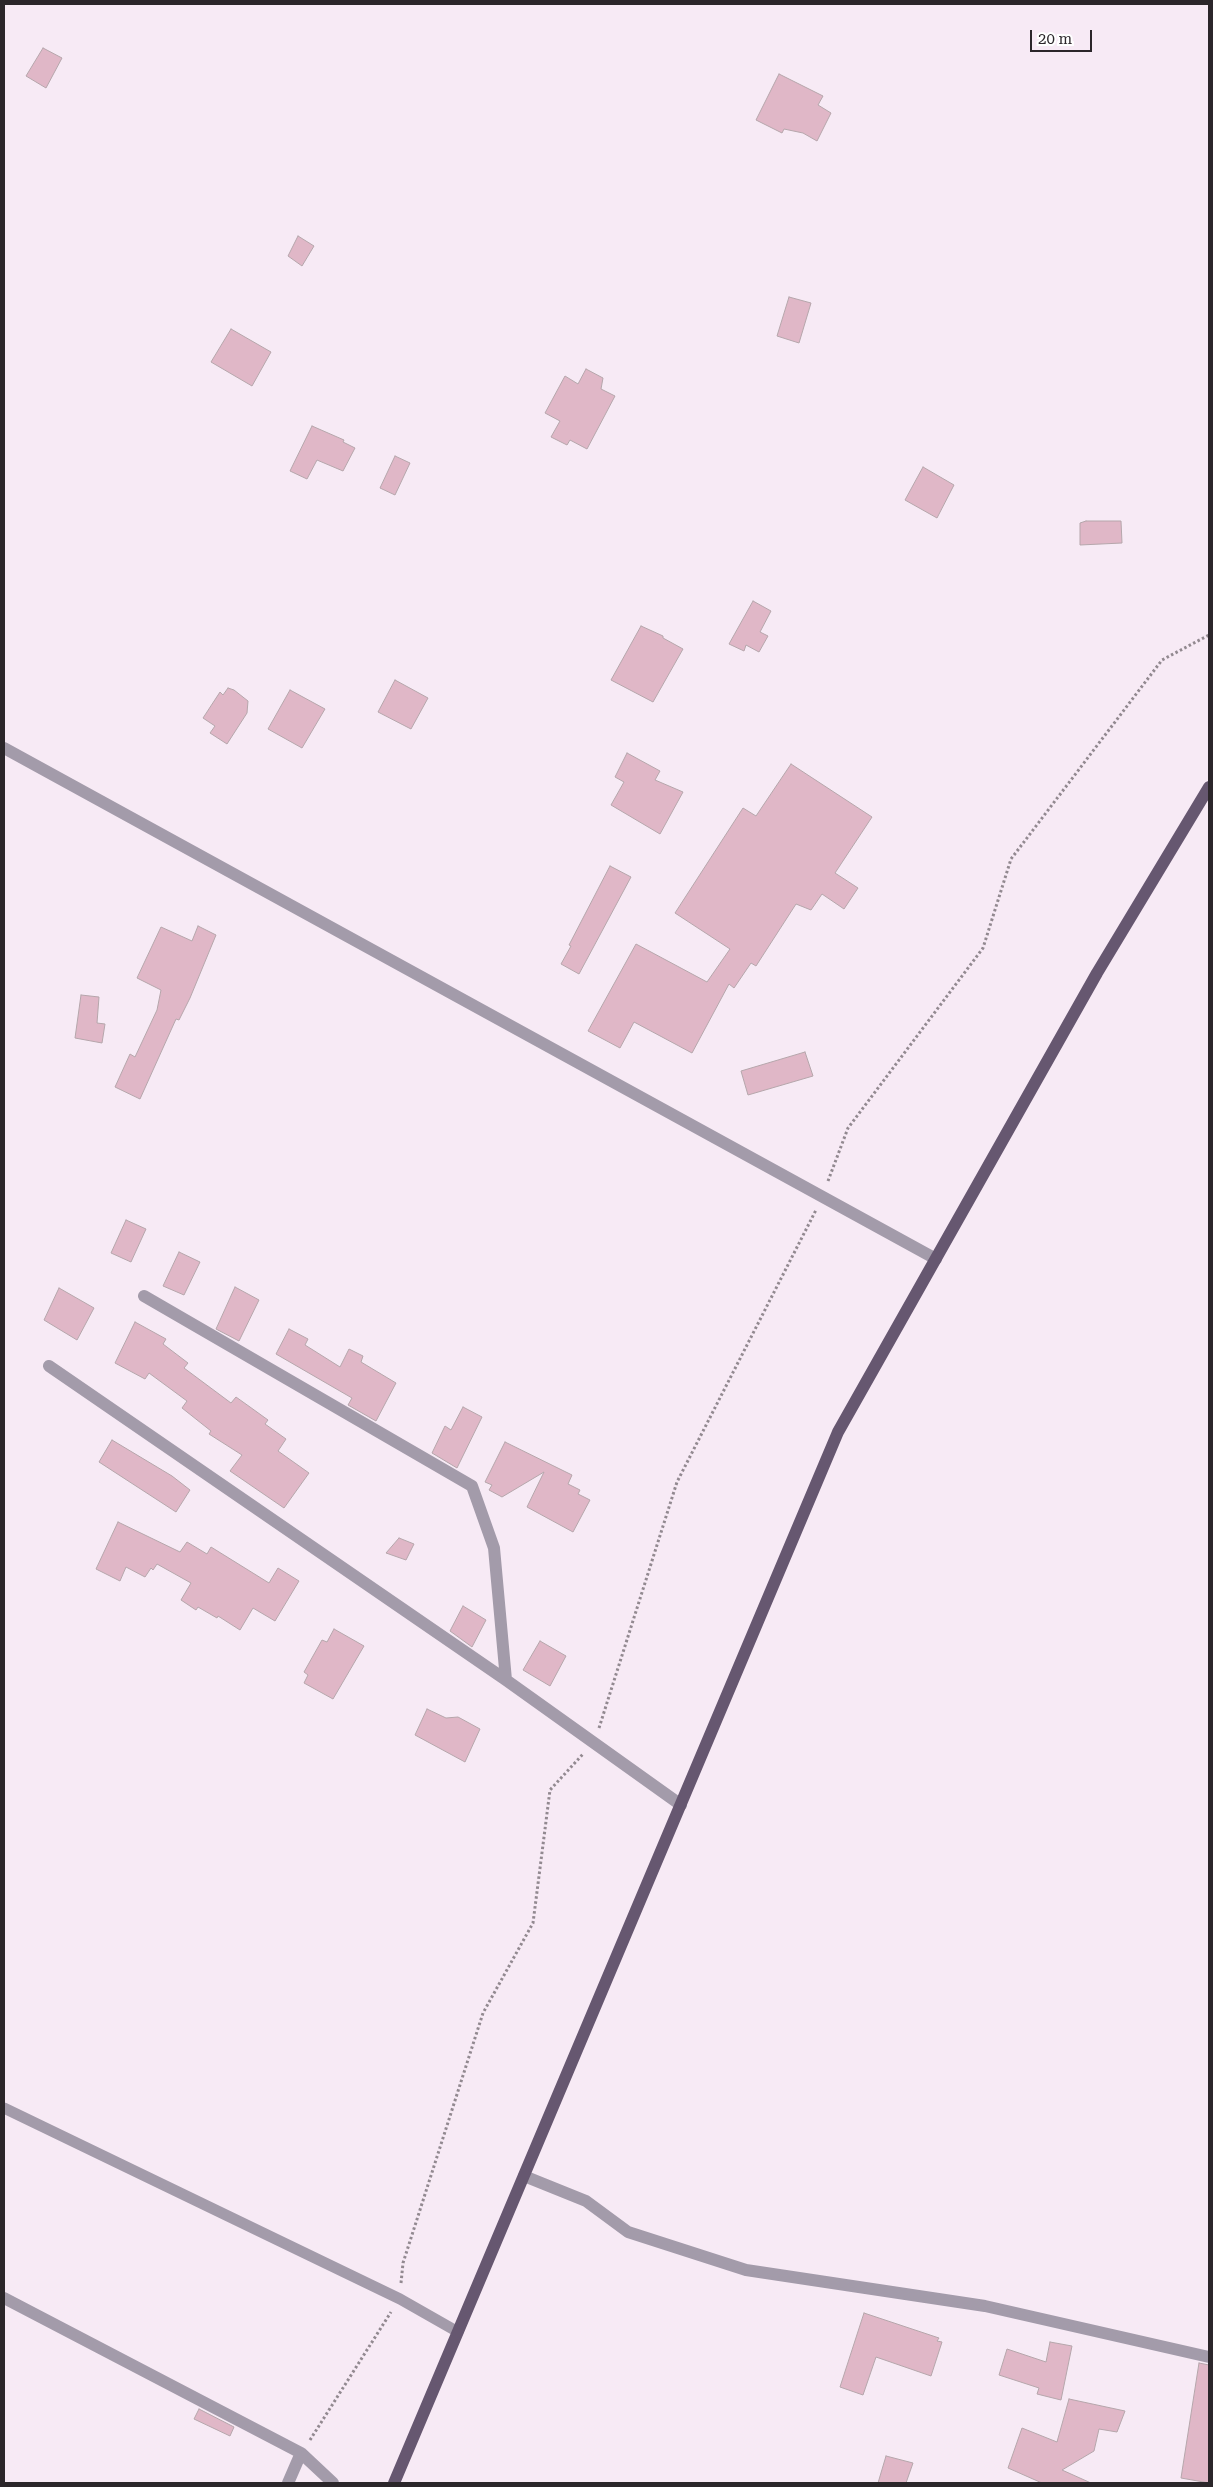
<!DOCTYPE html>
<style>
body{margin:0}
#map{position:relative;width:1213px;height:2487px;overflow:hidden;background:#f7eaf5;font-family:"Roboto Serif",serif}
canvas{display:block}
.frame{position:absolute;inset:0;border:5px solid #2b262a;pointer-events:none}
.scale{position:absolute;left:1030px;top:30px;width:62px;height:22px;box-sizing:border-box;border:2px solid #2b262a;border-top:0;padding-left:6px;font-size:15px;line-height:18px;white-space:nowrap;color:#2b262a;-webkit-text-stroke:4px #fff;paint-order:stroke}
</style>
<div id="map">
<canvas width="1213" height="2487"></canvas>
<div class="frame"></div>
<div class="scale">20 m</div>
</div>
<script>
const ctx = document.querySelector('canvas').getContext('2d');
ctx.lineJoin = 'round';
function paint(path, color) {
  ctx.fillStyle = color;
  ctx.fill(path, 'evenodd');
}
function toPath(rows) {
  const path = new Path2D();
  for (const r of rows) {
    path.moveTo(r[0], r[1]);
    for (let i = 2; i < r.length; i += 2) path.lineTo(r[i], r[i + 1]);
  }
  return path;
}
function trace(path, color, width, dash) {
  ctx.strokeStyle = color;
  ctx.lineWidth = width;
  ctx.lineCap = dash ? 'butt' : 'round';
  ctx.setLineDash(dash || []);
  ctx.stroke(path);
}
const building = toPath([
 [43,48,62,58,46,88,26,76,43,48],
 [779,74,823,96,818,105,831,113,817,141,803,133,784,129,782,133,756,120,779,74],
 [298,236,314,246,302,266,288,256,298,236],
 [789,297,811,303,799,343,777,336,789,297],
 [231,329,271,352,252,386,211,362,231,329],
 [586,369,603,378,601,389,615,396,587,449,570,440,567,445,551,437,560,421,545,413,565,376,578,384,586,369],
 [312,426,344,440,343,442,355,448,343,471,317,460,307,479,290,471,312,426],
 [395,456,410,463,395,495,380,488,395,456],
 [923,467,954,485,937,518,905,500,923,467],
 [1086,521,1121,521,1122,543,1080,545,1080,523,1086,521],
 [753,601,771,611,760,632,768,636,759,652,746,645,744,651,729,644,753,601],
 [641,626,663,636,663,638,683,649,653,702,611,680,641,626],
 [395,680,428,698,411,729,378,712,395,680],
 [228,688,234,690,248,701,247,713,227,744,210,733,215,726,203,718,220,692,223,695,228,688],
 [290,690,325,709,302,748,268,729,290,690],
 [627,753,660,771,655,780,683,792,660,834,611,805,624,782,615,777,627,753],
 [791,764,872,817,835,873,858,888,844,909,822,894,811,910,796,904,756,966,751,963,734,988,729,984,692,1053,634,1022,620,1048,588,1031,636,944,707,982,730,949,675,913,743,808,756,816,791,764],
 [610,866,631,877,579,974,561,964,571,946,569,945,610,866],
 [198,926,216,935,190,998,179,1020,176,1019,140,1099,115,1087,130,1054,135,1057,157,1010,161,990,137,978,161,927,192,941,198,926],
 [81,995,99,997,97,1023,105,1024,102,1043,75,1038,81,995],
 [805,1052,813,1076,748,1095,741,1071,805,1052],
 [126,1220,146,1229,131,1262,111,1253,126,1220],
 [179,1252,200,1262,184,1295,163,1286,179,1252],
 [235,1287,259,1300,239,1341,216,1329,235,1287],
 [59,1288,94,1308,77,1340,44,1320,59,1288],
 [135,1322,166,1339,163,1344,188,1363,184,1368,231,1403,236,1397,250,1407,268,1420,265,1424,286,1439,278,1451,309,1473,284,1508,230,1471,242,1455,209,1434,211,1431,182,1408,187,1401,149,1373,145,1379,115,1363,135,1322],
 [289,1329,308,1339,305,1345,340,1367,349,1349,363,1356,361,1362,396,1383,376,1421,348,1405,352,1398,276,1354,289,1329],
 [463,1407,482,1417,457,1468,432,1453,445,1426,451,1430,463,1407],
 [112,1440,172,1476,190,1490,176,1512,99,1462,112,1440],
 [505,1442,572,1475,568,1484,580,1490,578,1494,590,1500,573,1532,527,1507,544,1472,502,1497,489,1490,492,1485,485,1482,505,1442],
 [118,1522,180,1552,187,1542,207,1554,211,1547,269,1583,278,1568,299,1581,275,1621,253,1608,240,1630,218,1616,217,1618,198,1607,196,1610,181,1600,191,1583,157,1564,153,1570,151,1568,145,1577,126,1567,120,1581,96,1569,118,1522],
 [399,1538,414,1544,406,1560,386,1553,399,1538],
 [463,1606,486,1620,472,1647,450,1631,463,1606],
 [334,1629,364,1646,333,1699,304,1683,308,1675,304,1672,322,1640,327,1642,334,1629],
 [540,1641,566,1656,550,1686,523,1670,540,1641],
 [427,1709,446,1718,458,1717,480,1729,465,1762,415,1735,427,1709],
 [864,2313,939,2338,937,2341,942,2342,931,2376,876,2357,863,2395,840,2387,864,2313],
 [1050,2342,1072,2346,1061,2400,1037,2394,1039,2388,1036,2387,999,2375,1007,2349,1046,2362,1050,2342],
 [1199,2363,1209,2365,1209,2483,1181,2478,1199,2363],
 [1069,2399,1125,2411,1117,2432,1099,2429,1094,2451,1062,2470,1091,2483,1042,2483,1008,2468,1022,2428,1057,2442,1069,2399],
 [199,2409,234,2427,230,2436,194,2419,199,2409],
 [886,2456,913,2463,906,2483,878,2483,886,2456]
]);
paint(building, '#e0b7c7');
trace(building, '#b5a6ab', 1);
trace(toPath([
 [828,1181,848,1128,983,948,1011,859,1162,660,1209,635],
 [599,1728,677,1482,816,1210],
 [401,2283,403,2263,483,2013,533,1923,550,1790,583,1754],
 [310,2440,391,2312]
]), '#928990', 3, [2.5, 2.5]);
trace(toPath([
 [4,2108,400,2299,458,2332]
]), '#a39baa', 11);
trace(toPath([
 [4,748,936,1259],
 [144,1296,472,1486,494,1548,506,1680],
 [49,1366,506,1680,681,1805],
 [524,2176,586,2201,628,2232,746,2270,985,2306,1209,2357],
 [4,2298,301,2453,333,2483],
 [288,2483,301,2453]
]), '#a39baa', 12);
trace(toPath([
 [394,2483,838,1432,1097,973,1209,787]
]), '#665770', 12);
</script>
